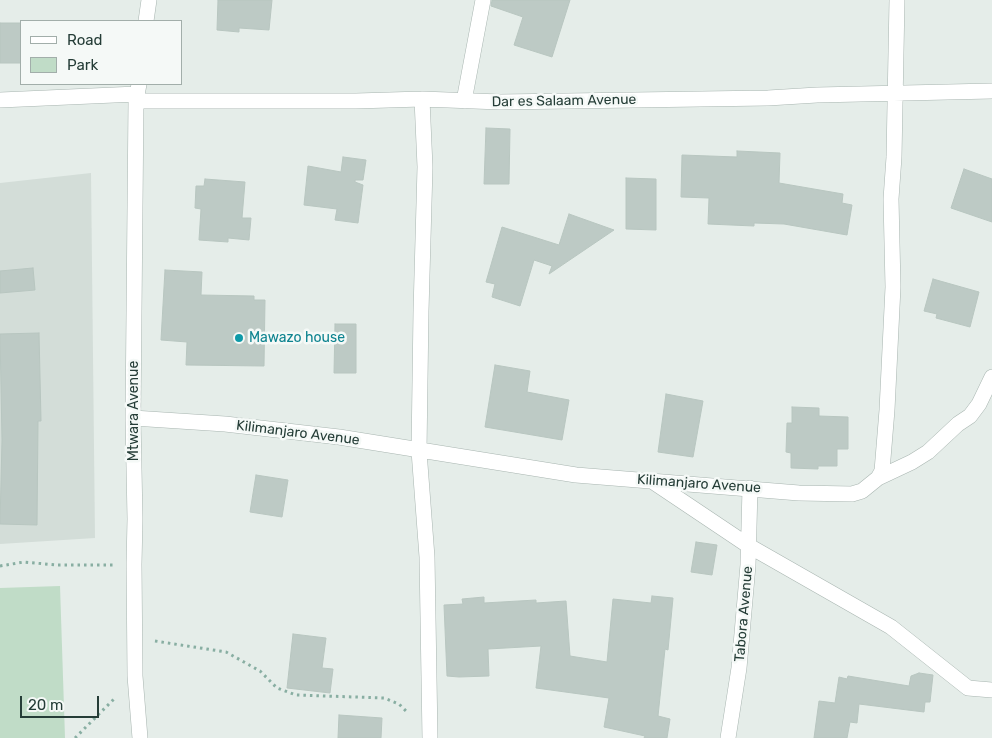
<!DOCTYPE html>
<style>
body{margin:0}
#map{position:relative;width:992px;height:738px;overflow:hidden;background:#e5ede9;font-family:Rubik,sans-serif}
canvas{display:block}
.legend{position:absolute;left:20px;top:20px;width:162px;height:65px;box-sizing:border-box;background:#f5f9f7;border:1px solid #a2aeaa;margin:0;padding:6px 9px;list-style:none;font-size:15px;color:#253d37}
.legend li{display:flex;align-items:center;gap:10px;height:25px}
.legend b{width:25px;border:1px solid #a2aeaa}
.scale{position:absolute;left:20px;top:696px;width:79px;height:22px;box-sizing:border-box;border:2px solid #253d37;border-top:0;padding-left:6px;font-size:15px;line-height:18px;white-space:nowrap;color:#253d37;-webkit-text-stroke:4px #f5f9f7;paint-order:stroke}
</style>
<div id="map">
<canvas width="992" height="738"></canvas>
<ul class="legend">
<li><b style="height:6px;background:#fff"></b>Road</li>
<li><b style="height:14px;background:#c0dcc7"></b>Park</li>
</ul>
<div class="scale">20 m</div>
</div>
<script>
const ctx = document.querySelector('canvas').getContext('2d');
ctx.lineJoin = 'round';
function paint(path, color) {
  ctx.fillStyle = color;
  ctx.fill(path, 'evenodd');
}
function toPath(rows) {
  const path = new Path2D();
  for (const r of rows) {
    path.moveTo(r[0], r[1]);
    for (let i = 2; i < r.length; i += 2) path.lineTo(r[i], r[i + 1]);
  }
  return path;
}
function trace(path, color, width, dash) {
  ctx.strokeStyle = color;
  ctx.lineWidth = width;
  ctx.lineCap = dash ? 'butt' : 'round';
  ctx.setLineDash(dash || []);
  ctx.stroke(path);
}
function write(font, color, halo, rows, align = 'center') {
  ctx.font = font + ' Rubik,sans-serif';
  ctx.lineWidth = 5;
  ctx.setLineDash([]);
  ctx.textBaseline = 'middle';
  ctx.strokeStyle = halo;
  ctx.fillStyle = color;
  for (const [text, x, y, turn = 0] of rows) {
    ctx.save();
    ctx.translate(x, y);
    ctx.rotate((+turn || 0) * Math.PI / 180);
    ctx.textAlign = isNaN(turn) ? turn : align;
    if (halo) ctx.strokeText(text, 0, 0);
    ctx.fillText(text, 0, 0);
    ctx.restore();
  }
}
paint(toPath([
 [91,173,95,538,0,544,0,183]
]), '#d3ddd8');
paint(toPath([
 [60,586,65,738,0,738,0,588]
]), '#c0dcc7');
const building = toPath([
 [218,0,272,0,269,30,239,28,239,32,217,30,218,0],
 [492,0,570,0,552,57,514,45,523,17,491,6,492,0],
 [0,23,21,23,21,63,0,63,0,23],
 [486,128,510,129,509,184,484,184,486,128],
 [737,151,780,153,779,183,843,194,842,203,852,205,847,235,784,224,754,223,754,226,708,224,709,198,681,197,682,155,737,157,737,151],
 [343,157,366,160,363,180,355,180,355,182,363,185,358,223,335,220,337,209,304,205,308,166,341,172,343,157],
 [964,169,992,179,992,222,951,208,964,169],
 [626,178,656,179,656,230,626,229,626,178],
 [205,179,245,182,242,218,251,218,249,240,228,238,228,242,199,240,201,209,195,208,196,186,204,186,205,179],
 [569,214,614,230,549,274,552,266,534,260,520,306,492,297,495,284,486,282,502,227,559,245,569,214],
 [33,268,35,290,0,293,0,271,33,268],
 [165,270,202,272,201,295,254,296,254,300,265,300,264,366,186,365,187,342,161,340,165,270],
 [933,279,979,292,970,327,936,318,937,314,924,311,933,279],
 [335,324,356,324,356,373,334,373,335,324],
 [39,333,41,421,38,421,37,525,0,524,2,440,0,334,39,333],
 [495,365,530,371,527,392,569,400,562,440,485,427,495,365],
 [666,394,703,401,693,457,658,452,666,394],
 [792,407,819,408,819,416,848,417,848,449,837,449,837,466,818,466,818,469,791,468,791,453,786,452,787,423,792,423,792,407],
 [256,475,288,480,282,517,250,512,256,475],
 [696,542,717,545,712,575,691,572,696,542],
 [652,596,673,598,668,650,665,649,658,716,670,719,667,738,644,738,645,736,604,727,609,698,536,688,541,646,488,649,489,676,459,677,447,676,444,605,463,604,462,599,484,597,484,603,536,600,536,603,566,601,570,656,607,662,613,599,651,603,652,596],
 [293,634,326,638,322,668,333,669,330,693,287,688,293,634],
 [919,673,933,675,930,702,925,702,924,712,859,704,857,723,850,722,847,738,814,738,819,701,835,703,839,677,847,679,848,676,909,686,911,676,919,673],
 [339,715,382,718,381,738,338,738,339,715]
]);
paint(building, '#bdcac5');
trace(building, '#b8c6c0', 1);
const street = toPath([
 [146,21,149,0],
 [139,84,136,101,133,418,135,519,134,564,135,676,140,738],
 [422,99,425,167,421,311,419,451,427,557,430,738],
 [0,100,137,94],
 [136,101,356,101,422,99,500,102,768,98,817,95,992,91],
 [464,101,483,0],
 [133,418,225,424,339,437,576,475,799,493,852,494,862,491,878,478,882,471,887,410,893,287,891,199,894,157,897,0],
 [878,478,912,462,928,452,958,424,970,416,979,404,992,377],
 [652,481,749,546,891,627,968,688,992,690],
 [728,738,739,668,748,565,750,488]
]);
trace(street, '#a8b5b0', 16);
trace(toPath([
 [0,566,24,562,56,565,113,565],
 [155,641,226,652,260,671,277,688,296,695,384,698,399,704,408,713],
 [75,738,116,697]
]), '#88aea2', 3, [2.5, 4]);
trace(street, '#fff', 15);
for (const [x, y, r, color] of [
 [239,338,5,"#0f9aa8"]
]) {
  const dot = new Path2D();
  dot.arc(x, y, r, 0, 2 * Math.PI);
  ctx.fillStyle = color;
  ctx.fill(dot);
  trace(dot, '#f5f9f7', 2);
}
write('14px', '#253d37', '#f5f9f7', [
 ["Dar es Salaam Avenue",564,101,-1],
 ["Mtwara Avenue",134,411,-90],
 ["Kilimanjaro Avenue",298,433,7],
 ["Kilimanjaro Avenue",699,484,4],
 ["Tabora Avenue",744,614,-85]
]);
write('14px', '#0d838f', '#f5f9f7', [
 ["Mawazo house",249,338]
], 'left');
</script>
